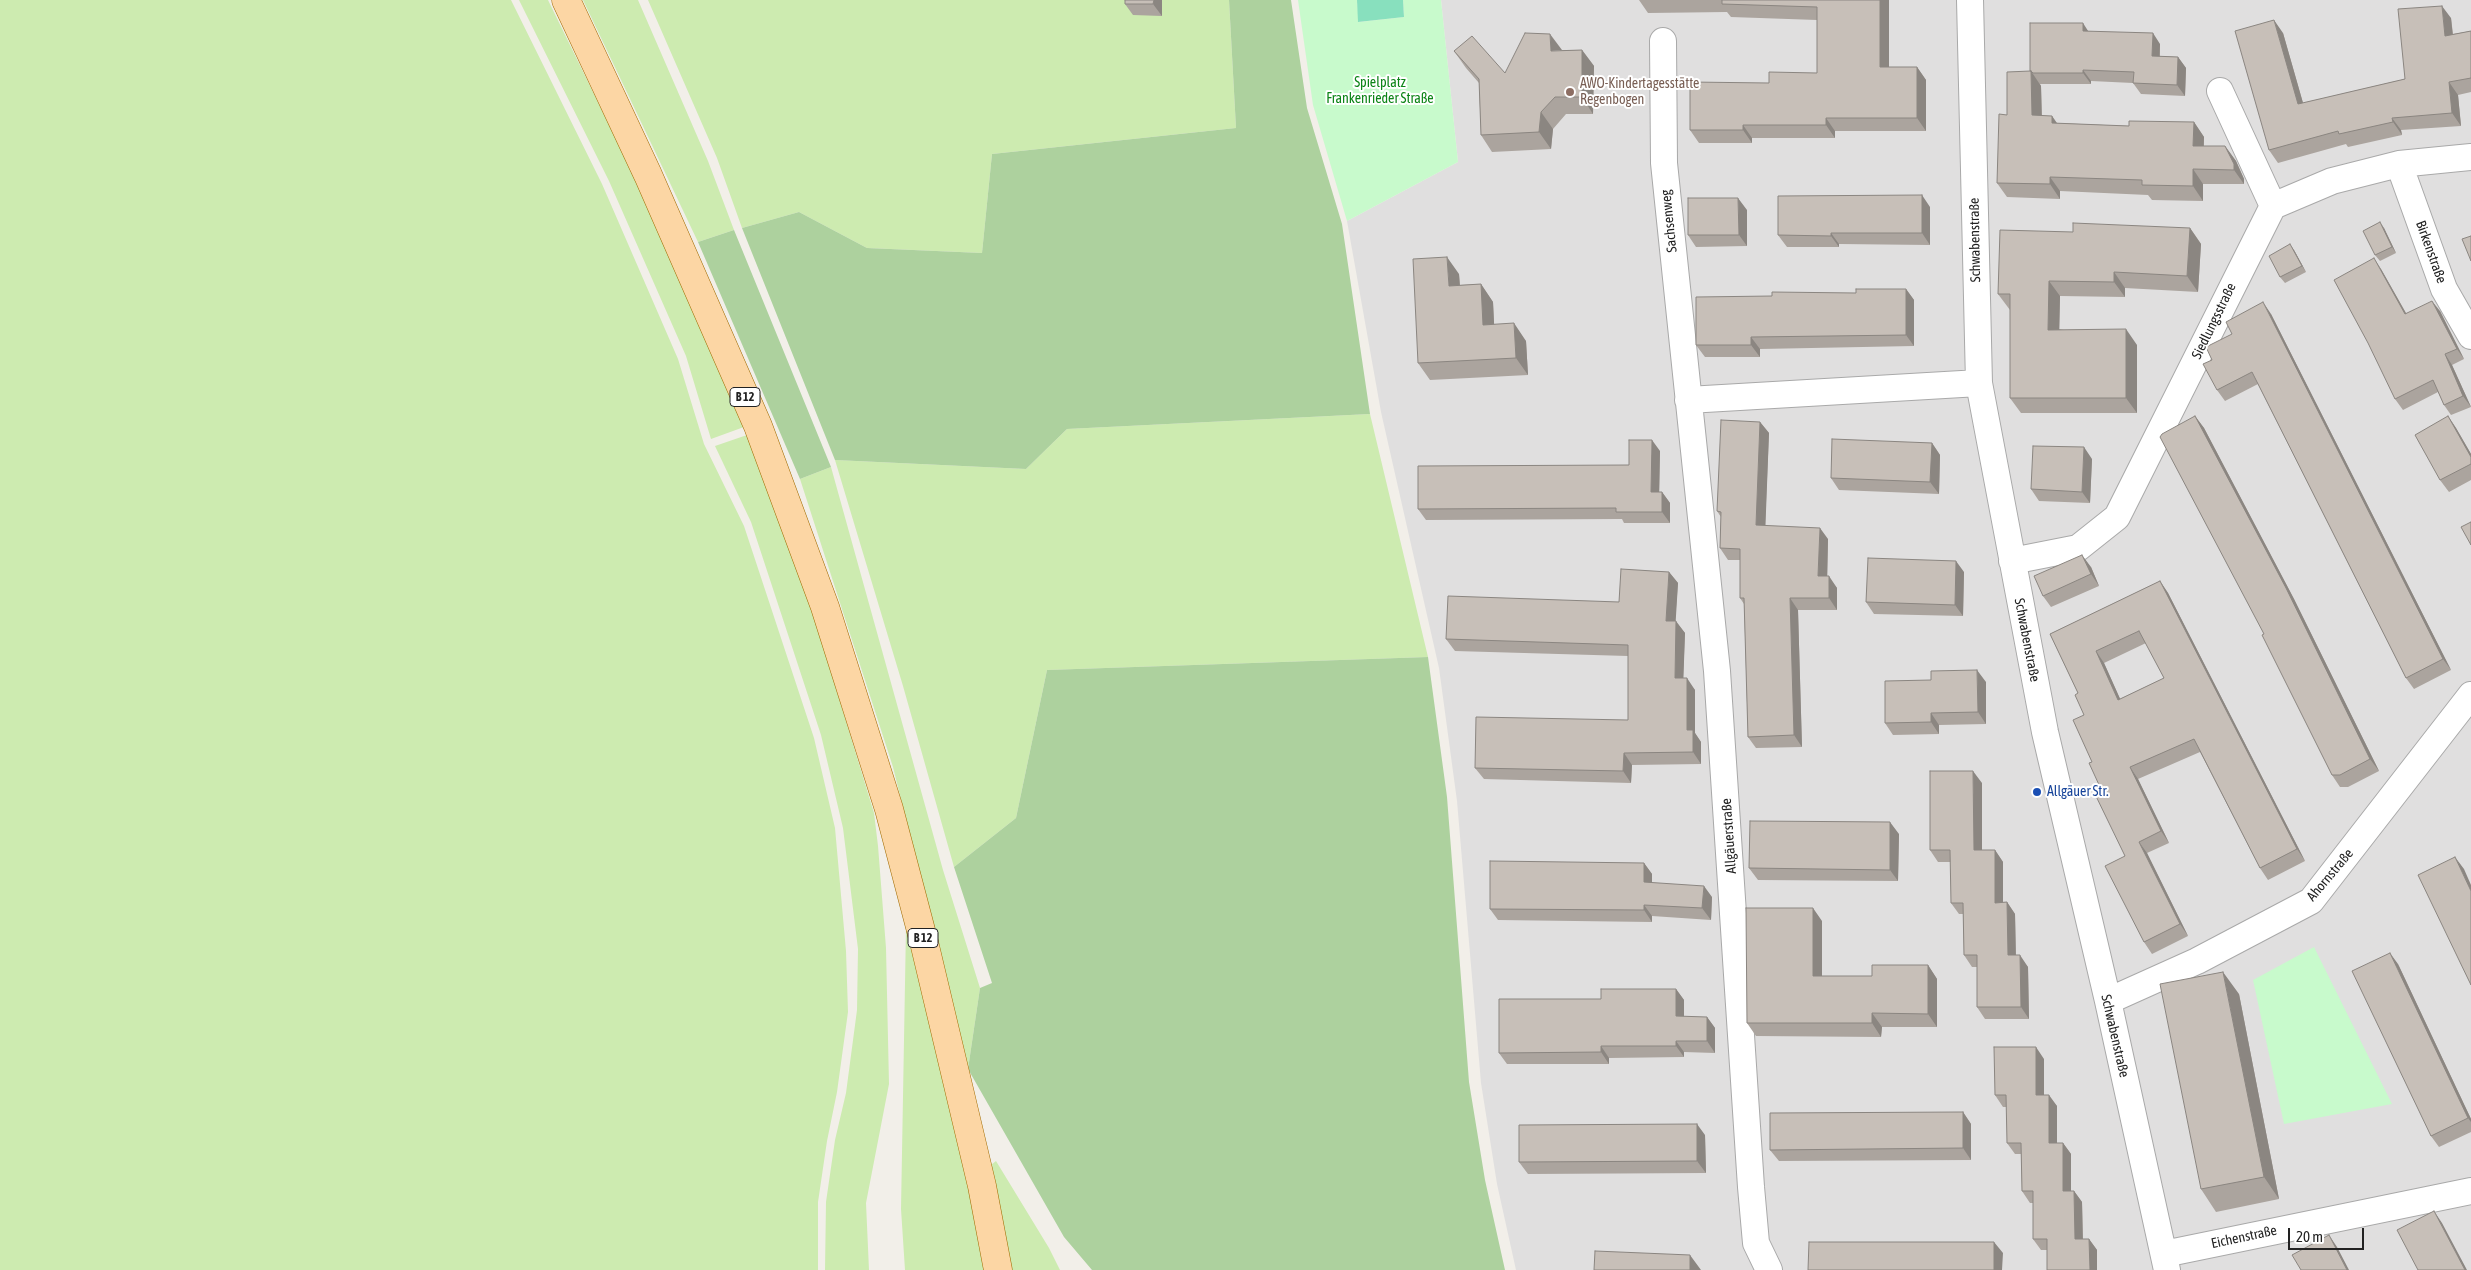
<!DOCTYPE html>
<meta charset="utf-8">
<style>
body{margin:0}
#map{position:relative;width:2471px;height:1270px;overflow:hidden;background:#f2efe9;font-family:"Asap Condensed",sans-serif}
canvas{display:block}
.scale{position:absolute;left:2288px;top:1228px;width:76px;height:22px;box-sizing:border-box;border:2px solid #222;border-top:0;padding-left:6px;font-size:15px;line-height:18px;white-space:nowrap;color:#222;-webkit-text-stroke:4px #fff;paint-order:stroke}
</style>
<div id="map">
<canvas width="2471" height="1270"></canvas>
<div class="scale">20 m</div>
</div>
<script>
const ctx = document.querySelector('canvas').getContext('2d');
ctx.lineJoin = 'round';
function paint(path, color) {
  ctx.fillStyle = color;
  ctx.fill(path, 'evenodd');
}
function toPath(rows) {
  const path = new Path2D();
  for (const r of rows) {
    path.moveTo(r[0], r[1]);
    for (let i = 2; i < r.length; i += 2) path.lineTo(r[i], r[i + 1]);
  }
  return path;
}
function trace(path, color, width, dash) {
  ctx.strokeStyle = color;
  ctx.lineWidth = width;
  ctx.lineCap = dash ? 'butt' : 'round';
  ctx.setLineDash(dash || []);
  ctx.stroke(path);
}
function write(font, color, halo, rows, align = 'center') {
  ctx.font = font + ' "Asap Condensed",sans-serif';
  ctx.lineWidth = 4;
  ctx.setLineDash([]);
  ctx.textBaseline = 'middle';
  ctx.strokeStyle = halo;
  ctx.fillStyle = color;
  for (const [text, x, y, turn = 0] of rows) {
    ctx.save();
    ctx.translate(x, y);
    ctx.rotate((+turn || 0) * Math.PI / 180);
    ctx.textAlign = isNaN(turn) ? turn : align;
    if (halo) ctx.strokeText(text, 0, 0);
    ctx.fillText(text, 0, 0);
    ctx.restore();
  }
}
paint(toPath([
 [1441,0,2471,0,2471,1270,1516,1270,1497,1184,1481,1083,1457,801,1439,668,1381,412,1347,221,1458,162]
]), '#e0dfdf');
paint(toPath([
 [0,0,511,0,602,184,678,359,704,444,744,526,814,738,835,828,846,951,848,1012,837,1092,827,1141,818,1202,818,1270,0,1270],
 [519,0,548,0,634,176,744,427,711,439,686,356,609,181],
 [583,0,638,0,708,161,734,230,698,242],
 [648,0,1229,0,1236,128,992,154,982,253,867,248,799,212,742,228,717,158],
 [1370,414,1428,657,1047,670,1016,818,954,867,903,686,835,460,1026,469,1067,429],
 [747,435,812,610,874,813,878,846,886,948,889,1084,866,1203,869,1270,825,1270,826,1202,835,1140,846,1093,857,1010,858,949,843,828,821,735,751,522,715,446],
 [831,467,943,870,980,988,968,1069,893,767,800,479],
 [906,927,968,1184,985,1270,905,1270,901,1209],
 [996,1161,1049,1248,1060,1270,1011,1270,991,1165]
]), '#cdebb0');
paint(toPath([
 [1229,0,1291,0,1307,108,1342,224,1370,414,1067,429,1026,469,835,460,742,228,799,212,867,248,982,253,992,154,1236,128],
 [734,230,831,467,800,479,698,242],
 [1428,657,1447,797,1469,1082,1485,1180,1505,1270,1092,1270,1064,1237,968,1069,980,988,992,983,954,867,1016,818,1047,670]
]), '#add19e');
paint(toPath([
 [1298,0,1357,0,1359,22,1404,17,1403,0,1441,0,1458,162,1347,221,1313,105],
 [2314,947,2392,1104,2284,1124,2253,980]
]), '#c8facc');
paint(toPath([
 [1357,0,1403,0,1404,17,1358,22]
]), '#88e0be');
const minor = toPath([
 [1970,0,1979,383,2045,732,2108,1001,2167,1270],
 [1663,41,1664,163,1717,671,1751,1187,1756,1243,1769,1270],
 [2220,91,2273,206],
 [2399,164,2444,289,2471,336],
 [1688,400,1979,383],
 [2012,561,2078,548,2117,517,2273,206,2332,181,2399,164,2471,157],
 [2108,1001,2197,961,2311,901,2471,695],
 [2164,1254,2471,1191]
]);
const primary = toPath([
 [566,0,648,175,758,426,825,607,889,809,924,942,982,1186,998,1270]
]);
trace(minor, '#a9a9a9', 28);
trace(primary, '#a06b00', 29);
trace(minor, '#fff', 26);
trace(primary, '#fcd6a4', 28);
paint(toPath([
 [1162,0,1162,16,1133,15,1125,4],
 [1639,0,1889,0,1889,67,1917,67,1926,80,1926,131,1835,131,1835,138,1752,138,1752,143,1699,143,1690,130,1769,83,1817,73,1817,20,1731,17,1727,12,1648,13],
 [2451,18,2453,34,2471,31,2471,92,2458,95,2461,126,2401,130,2402,135,2348,147,2346,144,2278,163,2269,150,2283,33,2303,103,2405,79],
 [2088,31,2160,44,2160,56,2178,57,2186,68,2185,96,2141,94,2133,83,2091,81,2091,84,2040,84,2041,86,2042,116,2052,116,2057,123,2129,126,2194,122,2204,137,2204,146,2225,146,2236,161,2244,179,2244,184,2203,184,2203,201,2152,200,2148,195,2060,191,2060,199,2007,197,1997,183,2007,115,2030,71],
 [1562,50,1582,50,1594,66,1593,114,1566,114,1553,129,1551,149,1492,152,1481,135,1479,83,1466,68,1454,51,1505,73],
 [1930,207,1930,245,1839,244,1839,247,1787,247,1778,235],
 [1747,210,1747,246,1696,247,1688,235],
 [2190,228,2201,244,2198,292,2125,288,2125,297,2060,296,2059,329,2137,345,2137,413,2021,413,2010,398,2010,310,1998,294,2073,232],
 [2384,228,2396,253,2380,261,2375,255],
 [2294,250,2306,272,2285,283,2280,277],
 [2381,269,2406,313,2440,311,2464,359,2452,365,2471,407,2451,415,2444,405,2438,392,2403,410,2395,399],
 [1459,274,1460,285,1481,284,1493,302,1494,324,1526,341,1528,375,1430,380,1418,363],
 [1906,289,1914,300,1914,346,1760,349,1760,357,1705,357,1696,345,1772,296,1856,293],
 [2271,314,2451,670,2414,689,2406,678,2258,384,2225,401,2217,390,2212,360],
 [2195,416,2204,428,2294,599,2379,771,2348,787,2340,787,2332,775,2264,634],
 [2448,416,2456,428,2471,454,2471,480,2449,492,2440,480],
 [1760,422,1769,433,1765,526,1828,539,1827,576,1837,588,1837,610,1798,610,1802,747,1756,748,1748,737,1744,604,1740,598,1740,560,1728,560,1720,548,1721,517,1717,511],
 [1932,443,1940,455,1939,494,1839,490,1831,478],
 [1660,451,1659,492,1662,492,1670,503,1670,523,1624,523,1622,519,1426,520,1418,509,1629,465],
 [2092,459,2090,503,2039,501,2031,489],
 [2091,567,2099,586,2051,607,2043,596],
 [1669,572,1678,583,1675,621,1685,633,1683,678,1695,690,1695,733,1701,742,1701,764,1632,765,1631,783,1484,779,1475,768,1628,720,1628,656,1455,651,1446,639,1619,602],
 [1964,572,1963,616,1874,614,1866,602],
 [2160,581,2168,593,2305,861,2268,880,2260,868,2200,752,2138,779,2169,843,2147,853,2188,936,2152,954,2144,942,2125,856,2100,787,2092,762,2084,715,2078,693,2050,634],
 [2146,643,2164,678,2120,699,2104,663],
 [1986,682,1986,724,1939,725,1939,734,1893,735,1885,723],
 [1982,783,1982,850,1995,850,2003,862,2003,902,2007,902,2015,914,2016,955,2028,967,2029,1019,1985,1019,1977,1007,1977,967,1972,967,1964,955,1963,914,1959,914,1951,903,1951,862,1938,862,1930,850],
 [1899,834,1898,881,1758,880,1749,868],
 [1644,863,1652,874,1652,883,1712,897,1711,920,1652,916,1652,922,1498,920,1490,909],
 [1822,921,1822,976,1872,976,1928,965,1937,979,1937,1027,1882,1027,1881,1037,1756,1036,1747,1023],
 [2398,964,2471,1119,2471,1132,2439,1147,2431,1136],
 [1676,989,1684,1000,1684,1017,1707,1017,1715,1028,1715,1053,1684,1052,1684,1057,1609,1058,1609,1064,1507,1064,1499,1053,1601,999],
 [2239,994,2279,1199,2216,1212,2201,1189],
 [2044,1059,2044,1095,2057,1106,2057,1143,2063,1143,2071,1154,2071,1191,2074,1191,2082,1202,2083,1239,2089,1239,2097,1250,2097,1270,2047,1270,2047,1250,2041,1250,2033,1239,2033,1203,2030,1203,2022,1191,2021,1154,2015,1154,2007,1143,2007,1107,2003,1107,1995,1095],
 [1963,1112,1971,1124,1971,1160,1779,1161,1770,1150],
 [1705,1135,1706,1173,1528,1174,1519,1162]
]), '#aba49e');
paint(toPath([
 [1154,0,1162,0,1162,16,1153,4],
 [1880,0,1889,0,1889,80,1880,67],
 [2442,6,2451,18,2454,48,2445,36],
 [2274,20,2283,33,2307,117,2298,104],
 [2083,23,2090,34,2083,31],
 [2153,33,2160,44,2159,67,2152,56],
 [1550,34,1562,50,1551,51],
 [1582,50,1594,66,1593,114,1582,97],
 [2178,57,2186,68,2185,96,2177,85],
 [1917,67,1926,80,1926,131,1917,118],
 [2083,70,2091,81,2091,84,2083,73],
 [2031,71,2041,86,2042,130,2032,115],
 [2449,82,2458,95,2461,126,2452,113],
 [1541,112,1553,129,1551,149,1539,132],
 [2052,116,2062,131,2052,123],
 [1826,118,1835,131,1835,138,1826,125],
 [2392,118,2401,130,2402,135,2393,122],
 [2194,122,2204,137,2203,160,2193,146],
 [1743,125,1752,138,1752,143,1743,130],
 [2225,146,2236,161,2244,179,2244,184,2234,170],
 [2193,169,2203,184,2203,201,2193,186],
 [2050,177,2060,191,2060,199,2050,184],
 [1922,195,1930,207,1930,245,1922,233],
 [1738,198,1747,210,1747,246,1739,235],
 [2380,222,2384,228,2396,253,2392,247],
 [2190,228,2201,244,2198,292,2187,276],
 [1831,233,1839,244,1839,247,1831,236],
 [2290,244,2294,250,2306,272,2302,266],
 [1447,257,1459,274,1461,303,1449,286],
 [2374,258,2381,269,2412,324,2405,314],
 [2114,272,2125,288,2125,297,2114,282],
 [2049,281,2060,296,2059,345,2048,330],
 [1481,284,1493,302,1495,342,1483,325],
 [1906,289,1914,300,1914,346,1906,335],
 [2432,301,2440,311,2464,359,2457,349],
 [2263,302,2271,314,2451,670,2443,659],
 [1514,323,1526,341,1528,375,1516,358],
 [2126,329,2137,345,2137,413,2126,398],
 [1751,337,1760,349,1760,357,1751,345],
 [2445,354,2452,365,2471,407,2463,396],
 [2195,416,2204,428,2294,599,2379,771,2370,759],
 [2448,416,2456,428,2471,454,2471,457],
 [1760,422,1769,433,1765,537,1756,525],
 [1652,440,1660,451,1659,503,1651,492],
 [1932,443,1940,455,1939,494,1930,482],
 [2084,447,2092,459,2090,503,2082,492],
 [1662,492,1670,503,1670,523,1662,512],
 [1820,528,1828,539,1827,588,1818,576],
 [2082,555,2091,567,2099,586,2091,574],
 [1956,561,1964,572,1963,616,1955,605],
 [1669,572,1678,583,1675,632,1666,621],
 [1829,576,1837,588,1837,610,1829,598],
 [2160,581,2168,593,2305,861,2297,849],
 [1790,598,1798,610,1802,747,1794,735],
 [1676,621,1685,633,1683,690,1675,678],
 [2096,651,2104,663,2126,712,2118,700],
 [1977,670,1986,682,1986,724,1978,712],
 [1687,678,1695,690,1695,733,1701,742,1701,764,1693,752,1687,730],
 [1931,713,1939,725,1939,734,1931,722],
 [1624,753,1632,765,1631,783,1623,771],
 [2130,767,2138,779,2169,843,2161,831],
 [1973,771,1982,783,1982,862,1974,850],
 [1890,822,1899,834,1898,881,1890,870],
 [2139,842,2147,853,2188,936,2180,924],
 [1995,850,2003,862,2003,914,1995,903],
 [2455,857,2464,869,2471,885,2471,891],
 [1644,863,1652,874,1652,894,1644,882],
 [1704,886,1712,897,1711,920,1702,908],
 [2007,902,2015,914,2016,966,2008,955],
 [1644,905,1652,916,1652,922,1644,910],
 [1813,908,1822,921,1822,989,1813,976],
 [2390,953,2398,964,2471,1119,2471,1122,2468,1118],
 [2020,955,2028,967,2029,1019,2021,1007],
 [1928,965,1937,979,1937,1027,1928,1014],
 [2223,972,2239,994,2279,1199,2264,1177],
 [1676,989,1684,1000,1684,1028,1676,1016],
 [1872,1013,1882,1027,1881,1037,1872,1023],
 [1707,1017,1715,1028,1715,1053,1707,1041],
 [1676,1041,1684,1052,1684,1057,1676,1046],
 [1601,1046,1609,1058,1609,1064,1601,1052],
 [2036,1047,2044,1059,2044,1106,2036,1095],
 [2049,1095,2057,1106,2057,1154,2049,1143],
 [1963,1112,1971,1124,1971,1160,1963,1148],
 [1697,1124,1705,1135,1706,1173,1697,1161],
 [2063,1143,2071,1154,2071,1202,2063,1191],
 [2074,1191,2082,1202,2083,1250,2075,1239],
 [2434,1211,2442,1223,2467,1270,2465,1270],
 [2329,1235,2337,1247,2349,1270,2347,1270],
 [2089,1239,2097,1250,2097,1270,2090,1270],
 [1994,1242,2003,1253,2002,1270,1994,1270],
 [1690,1255,1701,1270,1690,1270]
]), '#8b8681');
const building = toPath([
 [1125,0,1154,0,1153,4,1125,4,1125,0],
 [1722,0,1880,0,1880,67,1917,67,1917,118,1826,118,1826,125,1743,125,1743,130,1690,130,1690,82,1769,83,1769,72,1817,73,1817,7,1722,4,1722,0],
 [2442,6,2445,36,2471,31,2471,78,2449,82,2452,113,2392,118,2393,122,2339,134,2338,131,2269,150,2235,31,2274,20,2298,104,2405,79,2398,9,2442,6],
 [2030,23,2083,23,2083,31,2153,33,2152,56,2178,57,2177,85,2133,83,2134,72,2083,70,2083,73,2033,73,2031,71,2030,71,2030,23],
 [1525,33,1550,34,1551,51,1582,50,1582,97,1555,97,1541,112,1539,132,1481,135,1479,79,1454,51,1472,36,1505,73,1525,33],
 [2031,71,2032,115,2052,116,2052,123,2129,126,2129,121,2194,122,2193,146,2225,146,2234,164,2234,170,2193,169,2193,186,2142,185,2142,180,2050,177,2050,184,1997,183,1999,114,2007,115,2007,72,2031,71],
 [1922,195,1922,233,1831,233,1831,236,1778,235,1778,196,1922,195],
 [1688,198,1738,198,1739,235,1688,235,1688,198],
 [2380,222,2392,247,2375,255,2363,231,2380,222],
 [2073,223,2190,228,2187,276,2114,272,2114,282,2049,281,2048,330,2126,329,2126,398,2010,398,2010,294,1998,294,2000,230,2073,232,2073,223],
 [2471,236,2471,261,2462,239,2471,236],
 [2290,244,2302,266,2280,277,2269,256,2290,244],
 [1447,257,1449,286,1481,284,1483,325,1514,323,1516,358,1418,363,1413,259,1447,257],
 [2374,258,2405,314,2432,301,2457,349,2445,354,2463,396,2444,405,2433,380,2395,399,2368,343,2334,280,2374,258],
 [1856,289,1906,289,1906,335,1751,337,1751,345,1696,345,1696,297,1772,296,1772,292,1856,293,1856,289],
 [2263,302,2443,659,2406,678,2252,372,2217,390,2203,364,2212,360,2206,347,2232,334,2226,322,2263,302],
 [2195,416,2286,588,2370,759,2340,775,2332,775,2262,635,2264,634,2160,437,2162,434,2195,416],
 [2448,416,2471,457,2471,464,2440,480,2415,435,2448,416],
 [1721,420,1760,422,1756,525,1820,528,1818,576,1829,576,1829,598,1790,598,1794,735,1748,737,1744,598,1740,598,1740,549,1720,548,1721,512,1717,511,1721,420],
 [1832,439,1932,443,1930,482,1831,478,1832,439],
 [1629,440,1652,440,1651,492,1662,492,1662,512,1616,512,1616,508,1418,509,1418,466,1629,465,1629,440],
 [2033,446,2084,447,2082,492,2031,489,2033,446],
 [2471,522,2471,545,2461,527,2471,522],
 [2082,555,2091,574,2043,596,2034,576,2082,555],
 [1868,558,1956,561,1955,605,1866,602,1868,558],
 [1621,569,1669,572,1666,621,1676,621,1675,678,1687,678,1687,730,1693,730,1693,752,1624,753,1623,771,1475,768,1476,717,1628,720,1628,645,1446,639,1448,596,1619,602,1621,569],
 [2160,581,2297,849,2260,868,2194,739,2130,767,2161,831,2139,842,2180,924,2144,942,2105,866,2125,856,2093,790,2100,787,2089,763,2092,762,2073,720,2084,715,2075,695,2078,693,2050,634,2160,581],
 [2139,631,2164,678,2118,700,2096,651,2139,631],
 [1977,670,1978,712,1931,713,1931,722,1885,723,1885,681,1931,680,1931,671,1977,670],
 [1930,771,1973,771,1974,850,1995,850,1995,903,2007,902,2008,955,2020,955,2021,1007,1977,1007,1977,955,1964,955,1963,903,1951,903,1950,850,1930,850,1930,771],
 [1750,821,1890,822,1890,870,1749,868,1750,821],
 [2455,857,2471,891,2471,985,2418,875,2455,857],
 [1490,861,1644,863,1644,882,1704,886,1702,908,1644,905,1644,910,1490,909,1490,861],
 [1746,908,1813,908,1813,976,1872,976,1872,965,1928,965,1928,1014,1872,1013,1872,1023,1747,1023,1746,908],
 [2390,953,2468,1118,2431,1136,2352,971,2390,953],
 [2223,972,2264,1177,2201,1189,2160,984,2223,972],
 [1601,989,1676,989,1676,1016,1707,1017,1707,1041,1676,1041,1676,1046,1601,1046,1601,1052,1499,1053,1499,999,1601,999,1601,989],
 [1994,1047,2036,1047,2036,1095,2049,1095,2049,1143,2063,1143,2063,1191,2074,1191,2075,1239,2089,1239,2090,1270,2047,1270,2047,1239,2033,1239,2033,1191,2022,1191,2021,1143,2007,1143,2006,1095,1995,1095,1994,1047],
 [1963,1112,1963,1148,1770,1150,1770,1113,1963,1112],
 [1697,1124,1697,1161,1519,1162,1519,1125,1697,1124],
 [2434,1211,2465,1270,2418,1270,2397,1230,2434,1211],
 [2329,1235,2347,1270,2301,1270,2292,1255,2329,1235],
 [1809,1242,1994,1242,1994,1270,1808,1270,1809,1242],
 [1595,1251,1690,1255,1690,1270,1594,1270,1595,1251]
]);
paint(building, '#c7bfb8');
trace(building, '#8b8681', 1);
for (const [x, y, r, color] of [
 [1570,92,5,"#8d6e63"],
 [2037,792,5,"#1a4fb4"]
]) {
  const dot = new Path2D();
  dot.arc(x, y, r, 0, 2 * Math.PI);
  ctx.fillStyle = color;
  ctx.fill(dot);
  trace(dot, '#fff', 2);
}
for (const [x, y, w] of [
 [745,397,30],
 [923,938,30]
]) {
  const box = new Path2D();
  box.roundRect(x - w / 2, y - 9.5, w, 19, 4);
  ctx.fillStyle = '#fff';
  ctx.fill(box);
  trace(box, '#222', 1);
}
write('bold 12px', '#222', null, [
 ["B 12",745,397],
 ["B 12",923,938]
]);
write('14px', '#0c8416', '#fff', [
 ["Spielplatz",1380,83],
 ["Frankenrieder Straße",1380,99]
]);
write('14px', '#785e54', '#fff', [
 ["AWO-Kindertagesstätte",1580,84],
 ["Regenbogen",1580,100]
], 'left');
write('14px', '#222', '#fff', [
 ["Sachsenweg",1669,221,-96],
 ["Schwabenstraße",1975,240,-91],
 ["Birkenstraße",2431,252,70],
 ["Siedlungsstraße",2214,321,-64],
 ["Schwabenstraße",2027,640,79],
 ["Allgäuerstraße",1729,836,-94],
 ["Ahornstraße",2330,875,-50],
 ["Schwabenstraße",2115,1036,77],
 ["Eichenstraße",2244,1237,-12]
]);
write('14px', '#164399', '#fff', [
 ["Allgäuer Str.",2047,792]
], 'left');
</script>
